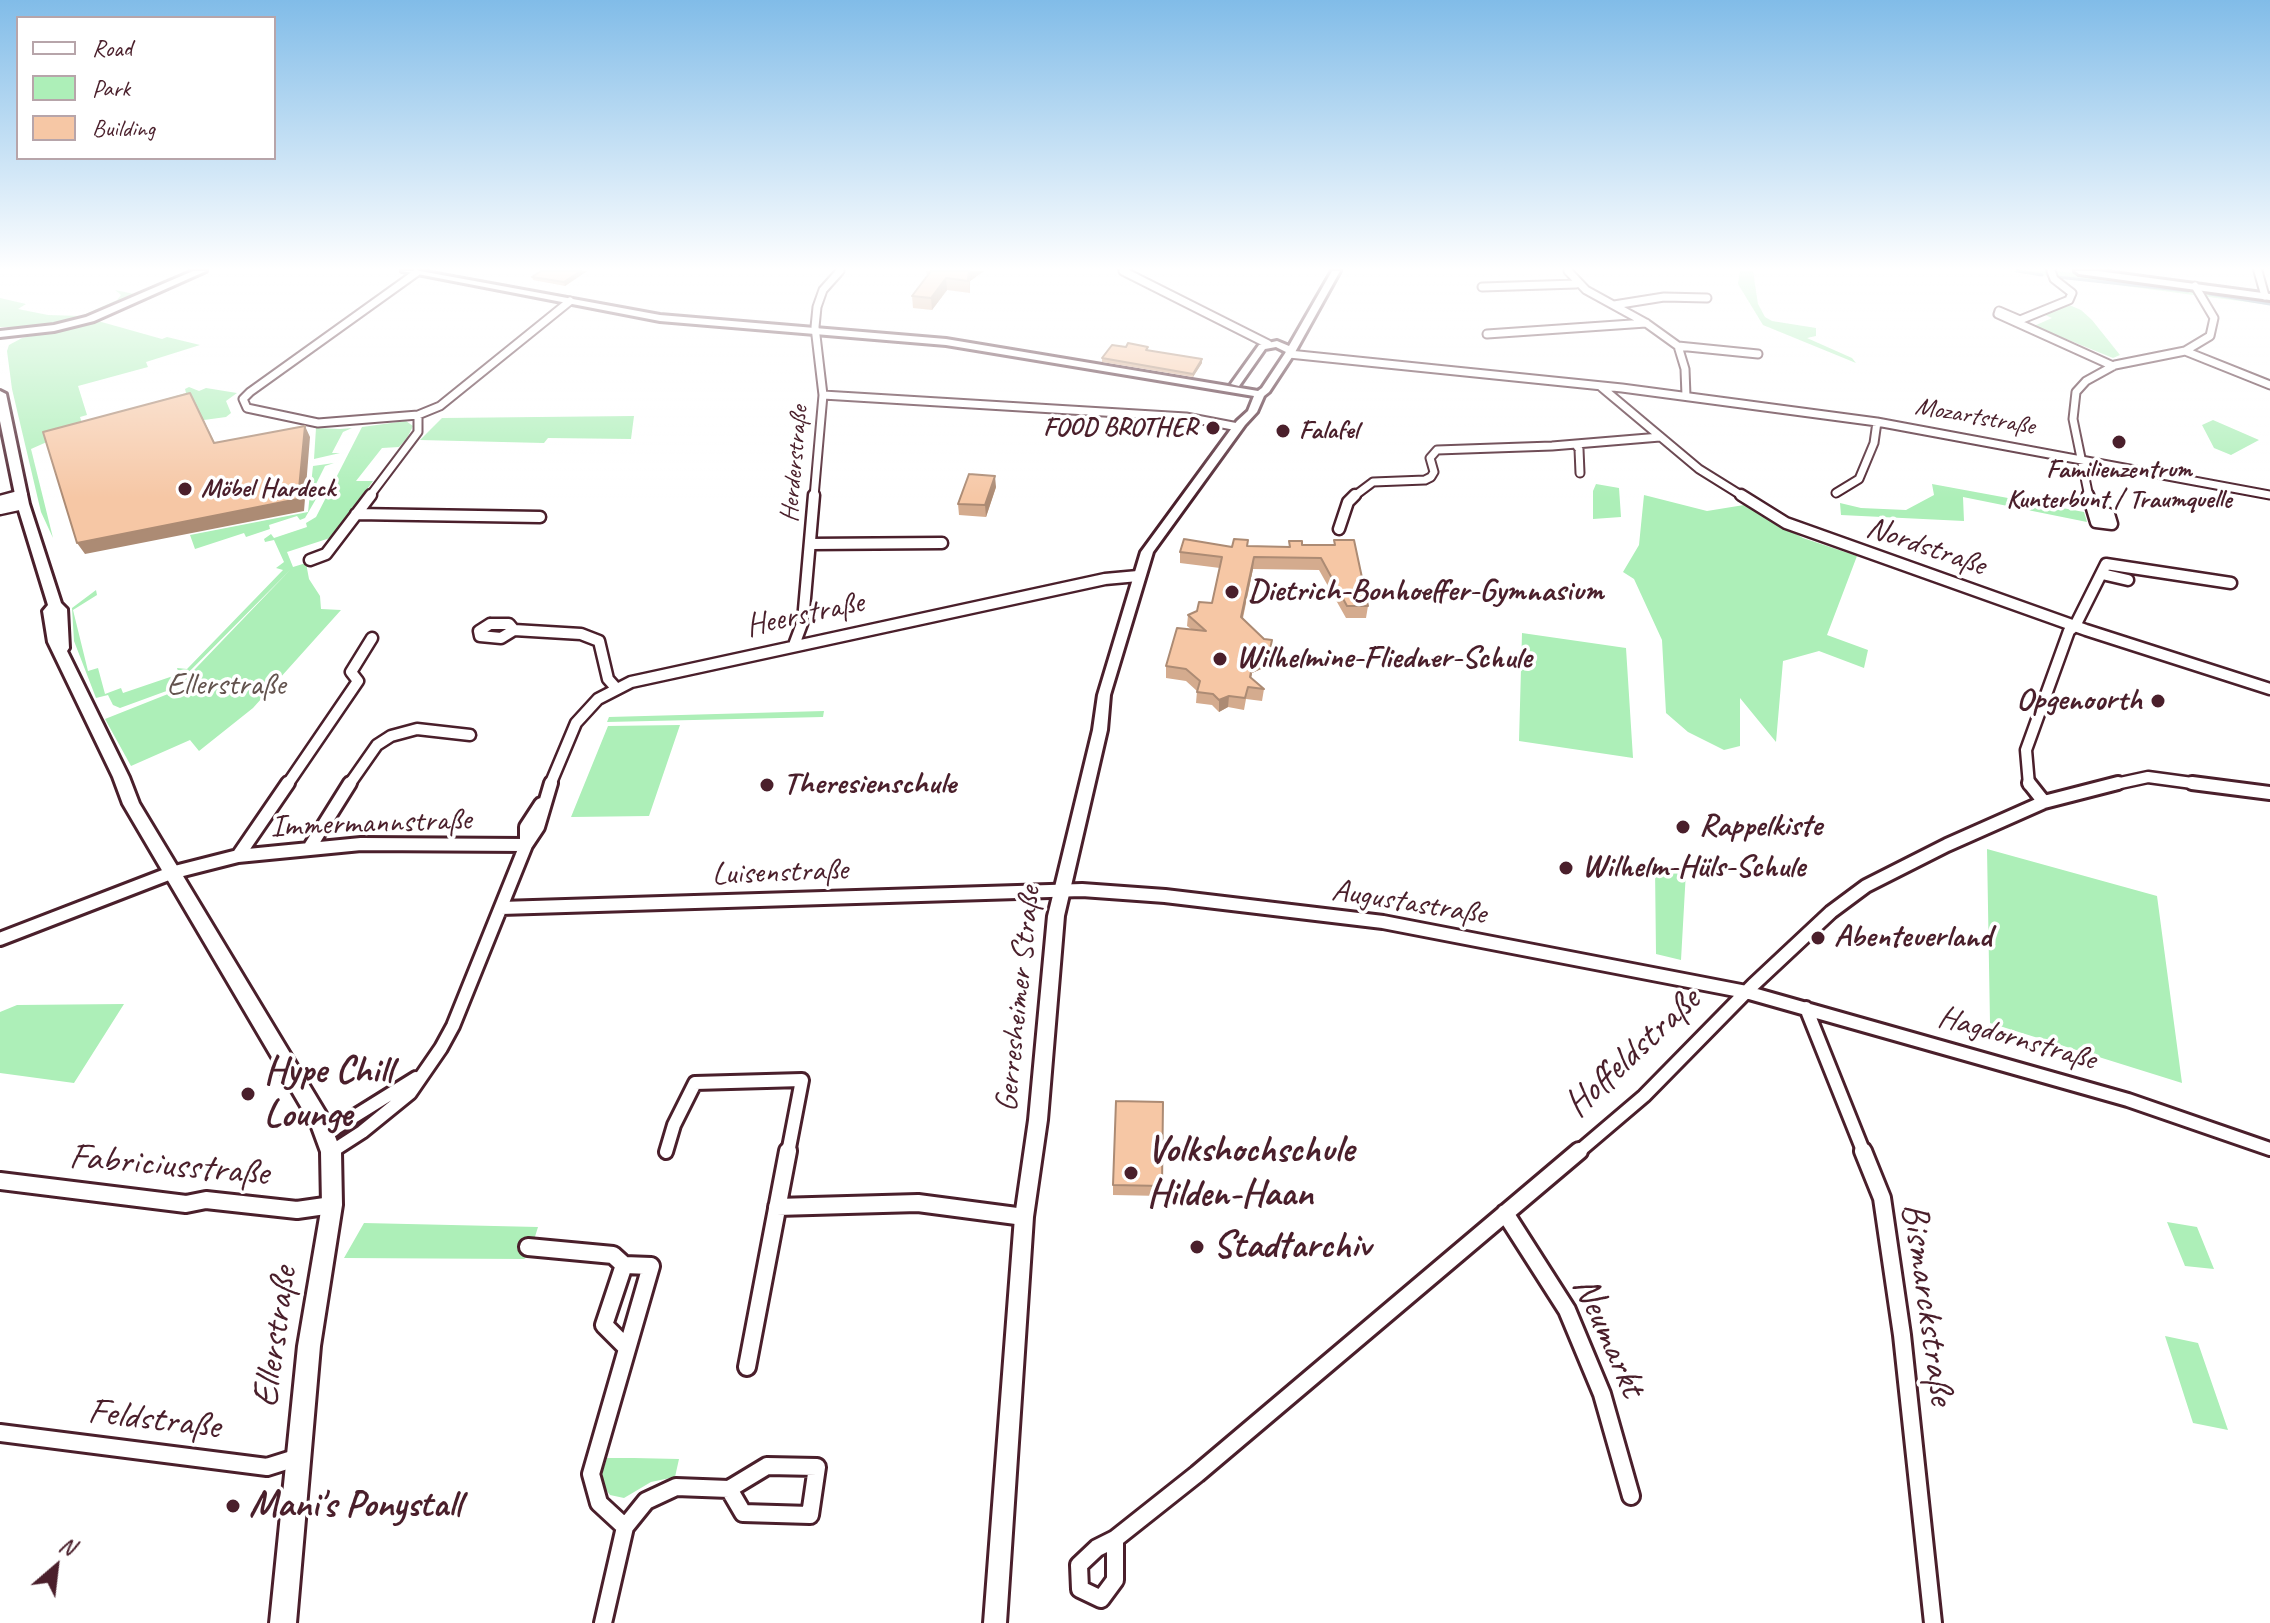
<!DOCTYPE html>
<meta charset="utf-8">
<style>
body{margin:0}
#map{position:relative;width:2270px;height:1623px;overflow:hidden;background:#fff;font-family:Caveat,sans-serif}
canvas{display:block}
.legend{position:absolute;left:16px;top:16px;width:260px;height:144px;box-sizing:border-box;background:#fff;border:2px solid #b7a5aa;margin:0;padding:10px 14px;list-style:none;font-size:24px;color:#4a1f2b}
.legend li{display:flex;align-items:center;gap:16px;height:40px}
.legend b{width:40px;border:2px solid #b7a5aa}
.north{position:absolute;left:16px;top:1527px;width:80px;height:80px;-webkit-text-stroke:6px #fff;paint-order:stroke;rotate:28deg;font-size:22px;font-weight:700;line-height:32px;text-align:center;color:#4a1f2b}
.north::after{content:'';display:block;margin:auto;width:28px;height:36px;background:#4a1f2b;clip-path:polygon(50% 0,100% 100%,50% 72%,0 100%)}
</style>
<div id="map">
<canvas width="2270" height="1623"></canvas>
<ul class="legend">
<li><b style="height:10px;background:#fff"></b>Road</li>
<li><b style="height:22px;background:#adefb8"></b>Park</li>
<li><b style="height:22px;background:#f6c7a5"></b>Building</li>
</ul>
<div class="north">N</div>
</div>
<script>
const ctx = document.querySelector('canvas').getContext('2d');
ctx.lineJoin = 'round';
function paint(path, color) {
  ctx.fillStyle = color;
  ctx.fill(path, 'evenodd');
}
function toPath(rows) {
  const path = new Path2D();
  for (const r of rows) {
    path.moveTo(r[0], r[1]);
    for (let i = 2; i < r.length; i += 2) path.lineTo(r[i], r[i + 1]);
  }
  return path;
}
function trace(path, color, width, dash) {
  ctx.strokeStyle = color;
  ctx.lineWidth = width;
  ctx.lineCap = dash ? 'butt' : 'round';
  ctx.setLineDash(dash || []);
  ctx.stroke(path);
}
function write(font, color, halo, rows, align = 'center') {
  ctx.font = font + ' Caveat,sans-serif';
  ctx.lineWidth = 7;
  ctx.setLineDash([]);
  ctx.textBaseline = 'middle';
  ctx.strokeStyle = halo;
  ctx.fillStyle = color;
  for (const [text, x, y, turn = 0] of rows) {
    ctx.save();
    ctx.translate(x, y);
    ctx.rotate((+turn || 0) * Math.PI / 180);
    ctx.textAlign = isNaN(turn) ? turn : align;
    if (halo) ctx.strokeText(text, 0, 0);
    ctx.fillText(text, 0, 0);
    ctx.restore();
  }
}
paint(toPath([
 [1740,271,1753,271,1758,304,1765,317,1772,321,1816,328,1816,336,1807,338,1852,358,1856,363,1763,325,1738,284],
 [2010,271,2056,271,2222,292,2270,300,2270,305],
 [115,290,139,295,99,311,67,321,31,327,0,327,0,298,26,304,18,309,48,315,81,316,117,300,121,295],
 [2067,304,2081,310,2092,320,2120,355,2113,358,2034,326,2052,318,2043,314],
 [98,321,162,339,167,337,200,345,146,362,148,367,78,386,87,415,80,417,82,423,186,393,185,389,189,387,199,391,206,388,237,393,226,401,231,413,226,417,49,441,31,449,53,538,41,512,12,389,7,351,9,345,22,338],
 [634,416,631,439,548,438,544,443,420,440,442,418],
 [2213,420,2259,440,2231,455,2214,448,2202,425],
 [406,421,413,426,407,438,399,447,382,448,356,481,373,481,333,537,287,552,293,567,306,563,309,579,320,596,321,609,341,610,253,708,199,751,190,740,131,766,105,719,173,692,291,569,172,689,120,708,113,705,108,695,96,698,74,641,72,608,96,590,97,595,73,610,88,671,98,668,105,694,121,688,123,693,179,674,177,668,187,669,283,570,276,568,284,562,274,540,265,542,264,539,271,534,274,538,307,527,306,523,316,517,362,427],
 [316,428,340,429,352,428,343,432,332,453,340,453,314,459],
 [334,463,325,466,312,492,320,492,305,518,300,520,297,516,269,525,270,529,246,537,244,533,195,549,190,535,308,512,313,466],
 [1596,484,1619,488,1621,517,1593,519,1593,491],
 [1932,484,2084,512,2087,522,1963,497,1964,521,1841,515,1840,503,1861,508,1906,510,1934,495],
 [1644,495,1707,511,1744,505,1803,538,1857,556,1827,635,1868,650,1864,668,1819,651,1783,661,1776,742,1740,698,1740,746,1724,750,1688,732,1666,713,1662,640,1634,579,1623,572,1639,545],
 [1522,633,1626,648,1633,758,1519,741],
 [824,711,823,717,607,722,609,717],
 [680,725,649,816,571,817,608,726],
 [1987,849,2157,896,2182,1083,1990,1023],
 [1655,867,1686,871,1681,960,1656,954],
 [124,1004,74,1083,0,1073,0,1012,17,1005],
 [2167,1222,2197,1227,2214,1269,2185,1266],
 [364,1223,538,1227,529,1256,524,1259,344,1258],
 [2165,1336,2198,1343,2228,1430,2193,1423],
 [607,1458,634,1458,679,1459,675,1477,651,1482,624,1498,610,1495,604,1487,602,1473]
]), '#adefb8');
trace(toPath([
 [2017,271,2042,275],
 [2057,277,2188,291],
 [2210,294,2270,304]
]), '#6f859d', 3);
const minorFar3 = toPath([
 [1123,271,1268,344],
 [1568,271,1586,290,1646,323,1678,346,1685,369,1686,396],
 [2051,271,2054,279,2072,293,2069,300,2020,320,1999,311,1998,314,2113,366],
 [2258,271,2265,296],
 [416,273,250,392,243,399,247,408,318,423,418,415,440,406,570,301],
 [1482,287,1576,284],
 [1614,305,1664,297,1707,298],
 [1487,334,1646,323],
 [1678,346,1758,354],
 [2185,351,2270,385],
 [1289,354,1622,388,1877,422,2270,495],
 [1600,386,1699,469,1744,497],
 [823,395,1186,417,1238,427],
 [1576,445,1579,449,1580,473],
 [1836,493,1859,479,1874,443,1877,422],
 [15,497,22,495],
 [369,497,418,432,418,415],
 [814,497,823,395,815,327,817,307,823,290,840,271],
 [1353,497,1373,482,1425,480,1431,477,1434,472,1430,458,1437,450,1552,446,1660,437],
 [2089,497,2073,419,2076,392,2086,381,2115,365,2185,351,2210,336,2214,318,2195,286]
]);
const minorFar2 = toPath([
 [1741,495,1786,523,2086,630,2270,689],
 [2088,495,2096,522,2112,524,2109,514,2094,511],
 [0,501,22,495],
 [0,509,23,504],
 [356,514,540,517],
 [1339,529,1348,502,1355,495],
 [810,544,942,543],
 [310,560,326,554,371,495],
 [2102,574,2128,580],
 [490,624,509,624,514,630,501,638,480,636,479,631,490,624],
 [514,630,581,634,599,641,608,679,616,688],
 [794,645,803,621,814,495],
 [287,785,358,681,351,672,372,638],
 [349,785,377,745,391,736,417,729,470,735],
 [550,785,576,723,598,699,631,682,1105,579,1138,576],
 [2029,785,2026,750,2069,631,2075,626,2106,564,2231,583],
 [2111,785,2148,777,2207,785]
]);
const minorFar1 = toPath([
 [2029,783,2044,802],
 [2192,783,2270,793],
 [526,843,526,827,541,804],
 [310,847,350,783],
 [238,856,288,783],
 [501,908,1082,890,1165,896,1383,922,1746,992,2128,1100,2270,1149],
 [0,939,171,873,238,856,361,844,526,845],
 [1806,1008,1864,1153],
 [326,1134,416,1078],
 [331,1152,362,1132,410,1093,441,1048,453,1026,526,845,538,827,551,783],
 [666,1152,674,1125,695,1083,802,1080,788,1153],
 [1577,1153,1644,1096,1753,985,1831,912,1866,886,1947,845,2044,802,2118,783]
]);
const minor = toPath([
 [1863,1151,1882,1198,1902,1335,1933,1623],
 [0,1181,186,1204,206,1200,297,1210,332,1205],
 [777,1207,918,1203,1024,1217],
 [1505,1213,1567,1310,1602,1394,1631,1496],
 [528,1247,613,1255,624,1265],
 [747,1367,788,1151],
 [0,1433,267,1467,299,1457],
 [767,1466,817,1467,810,1515,743,1513,729,1489,767,1466],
 [625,1527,646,1501,676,1487,729,1489],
 [1115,1539,1115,1580,1101,1599,1080,1589,1079,1565,1097,1548,1115,1539],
 [1115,1539,1197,1474,1579,1151],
 [603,1623,625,1527,599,1503,591,1474,651,1266,624,1265,604,1325,626,1347]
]);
const tertiary = toPath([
 [402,271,420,271,660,315,946,339,1258,391,1262,388,1286,352,1276,347,1265,349,1239,386,1231,384,1259,345,1277,341,1289,346,1332,271,1340,271,1294,354,1269,392,1264,396,1257,412,1245,425,1153,552,1110,695,1107,730,1064,916,1047,1120,1033,1217,1006,1623,984,1623,1015,1217,1029,1120,1048,916,1093,730,1098,695,1141,552,1237,421,1248,411,1254,396,946,345,660,321,402,271],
 [2075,271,2098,271,2270,294,2270,300,2079,274,2075,271]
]);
const secondary = toPath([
 [193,271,206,271,94,321,54,331,0,337,0,331,54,325,86,317,193,271],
 [0,391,6,394,29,504,61,603,67,609,69,648,67,651,129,777,139,803,326,1113,341,1152,342,1205,320,1346,296,1623,270,1623,298,1346,322,1205,321,1152,310,1122,123,804,113,777,48,642,43,611,48,605,17,504,0,421,0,391]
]);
trace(minorFar3, '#4a1f2b', 11);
trace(minorFar2, '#4a1f2b', 15);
trace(minorFar1, '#4a1f2b', 18);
trace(minor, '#4a1f2b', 22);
trace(tertiary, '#4a1f2b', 6);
trace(secondary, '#4a1f2b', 6);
trace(minorFar3, '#fff', 7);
trace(minorFar2, '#fff', 10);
trace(minorFar1, '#fff', 12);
trace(minor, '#fff', 16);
paint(tertiary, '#fff');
paint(secondary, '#fff');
paint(toPath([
 [587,271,565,286,533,280,532,277],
 [926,271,984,271,970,281,970,293,947,290,932,310,913,308,912,296,929,274,927,274],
 [1102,358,1202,363,1193,377,1102,362],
 [996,487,986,517,959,515,958,504],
 [1248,540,1248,546,1289,547,1289,541,1302,545,1334,545,1334,540,1368,606,1366,618,1346,618,1319,570,1253,569,1243,618,1264,639,1272,640,1268,666,1252,673,1251,678,1264,689,1262,701,1246,699,1244,710,1228,707,1219,712,1212,705,1196,703,1197,691,1186,681,1166,678,1166,666,1191,629,1187,626,1188,615,1212,603,1220,568,1180,563,1180,552,1232,547],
 [1163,1102,1162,1196,1113,1195,1113,1185]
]), '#d4ab8e');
paint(toPath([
 [581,271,587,271,565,286,564,282],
 [969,271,984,271,970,281,970,293],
 [946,278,947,290,932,310,931,298],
 [1202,359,1202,363,1193,377,1193,374],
 [190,393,196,404,220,454,214,443],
 [305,426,310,437,304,511,85,554,77,543],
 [995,476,996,487,986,517,985,505],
 [1254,557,1253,569,1240,629,1241,617],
 [1272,640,1268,666,1252,673,1249,688,1253,662],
 [1229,696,1228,707,1219,712,1219,700]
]), '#ac8b74');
const building = toPath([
 [541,271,581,271,564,282,532,277,541,271],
 [931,271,969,271,968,281,946,278,931,298,912,296,931,271],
 [1128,343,1148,347,1146,350,1202,359,1193,374,1102,358,1112,345,1126,347,1128,343],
 [190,393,214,443,305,426,298,499,77,543,43,432,190,393],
 [969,474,995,476,985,505,958,504,969,474],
 [1184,539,1232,547,1234,539,1248,540,1247,546,1290,547,1289,541,1302,541,1302,545,1335,545,1334,540,1354,540,1368,606,1347,606,1321,558,1254,557,1241,617,1264,639,1272,640,1269,654,1253,662,1250,677,1264,689,1248,687,1245,698,1229,696,1219,700,1213,694,1197,692,1200,681,1186,669,1166,666,1177,628,1206,631,1188,615,1197,611,1199,602,1212,603,1222,557,1180,552,1184,539],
 [1116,1101,1163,1102,1162,1186,1113,1185,1116,1101]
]);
paint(building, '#f6c7a5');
trace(building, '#ac8b74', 2);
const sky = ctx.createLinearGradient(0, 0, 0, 498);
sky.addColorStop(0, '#81bce8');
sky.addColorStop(0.54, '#fff');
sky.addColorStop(1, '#ffffff00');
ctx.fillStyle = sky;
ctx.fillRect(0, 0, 2270, 498);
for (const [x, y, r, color] of [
 [1213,428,8,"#4a1f2b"],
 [1283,431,8,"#4a1f2b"],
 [2119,442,8,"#4a1f2b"],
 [185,489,8,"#4a1f2b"],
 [1232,592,8,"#4a1f2b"],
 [1220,659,8,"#4a1f2b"],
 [2158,701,8,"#4a1f2b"],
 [767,785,8,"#4a1f2b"],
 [1683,827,8,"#4a1f2b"],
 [1566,868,8,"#4a1f2b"],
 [1818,938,8,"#4a1f2b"],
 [248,1094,8,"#4a1f2b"],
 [1131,1173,8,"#4a1f2b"],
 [1197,1247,8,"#4a1f2b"],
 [233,1506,8,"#4a1f2b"]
]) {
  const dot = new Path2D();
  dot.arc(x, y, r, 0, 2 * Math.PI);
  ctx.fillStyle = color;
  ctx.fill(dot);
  trace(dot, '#fff', 3);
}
write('26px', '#4a1f2b', '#fff', [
 ["Mozartstraße",1975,417,10],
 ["Herderstraße",795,464,-85]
]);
write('bold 26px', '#4a1f2b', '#fff', [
 ["FOOD BROTHER",1197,428,"right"],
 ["Falafel",1299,431],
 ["Familienzentrum",2119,470,"center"],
 ["Kunterbunt / Traumquelle",2119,500,"center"],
 ["Möbel Hardeck",201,489]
], 'left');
write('32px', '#4a1f2b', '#fff', [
 ["Nordstraße",1926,547,19],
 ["Heerstraße",805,615,-12],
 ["Immermannstraße",371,824,-2],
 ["Luisenstraße",780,873,-2],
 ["Augustastraße",1409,903,9],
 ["Gerresheimer Straße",1019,999,-84],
 ["Hagdornstraße",2017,1039,16]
]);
write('bold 32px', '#4a1f2b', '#fff', [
 ["Dietrich-Bonhoeffer-Gymnasium",1248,592],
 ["Wilhelmine-Fliedner-Schule",1236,659],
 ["Opgenoorth",2142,701,"right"],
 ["Theresienschule",783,785],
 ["Rappelkiste",1699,827],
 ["Wilhelm-Hüls-Schule",1582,868],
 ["Abenteuerland",1834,938]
], 'left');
write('32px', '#63534e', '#fff', [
 ["Ellerstraße",226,686]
]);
write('38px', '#4a1f2b', '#fff', [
 ["Hoffeldstraße",1633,1053,-43],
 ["Fabriciusstraße",169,1166,5],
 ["Bismarckstraße",1927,1304,82],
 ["Ellerstraße",276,1337,-82],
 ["Neumarkt",1608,1337,66],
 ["Feldstraße",154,1420,7]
]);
write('bold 38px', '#4a1f2b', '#fff', [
 ["Hype Chill",264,1072],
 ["Lounge",264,1116],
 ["Volkshochschule",1147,1151],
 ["Hilden-Haan",1147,1195],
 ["Stadtarchiv",1213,1247],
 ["Mani's Ponystall",249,1506]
], 'left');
</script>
